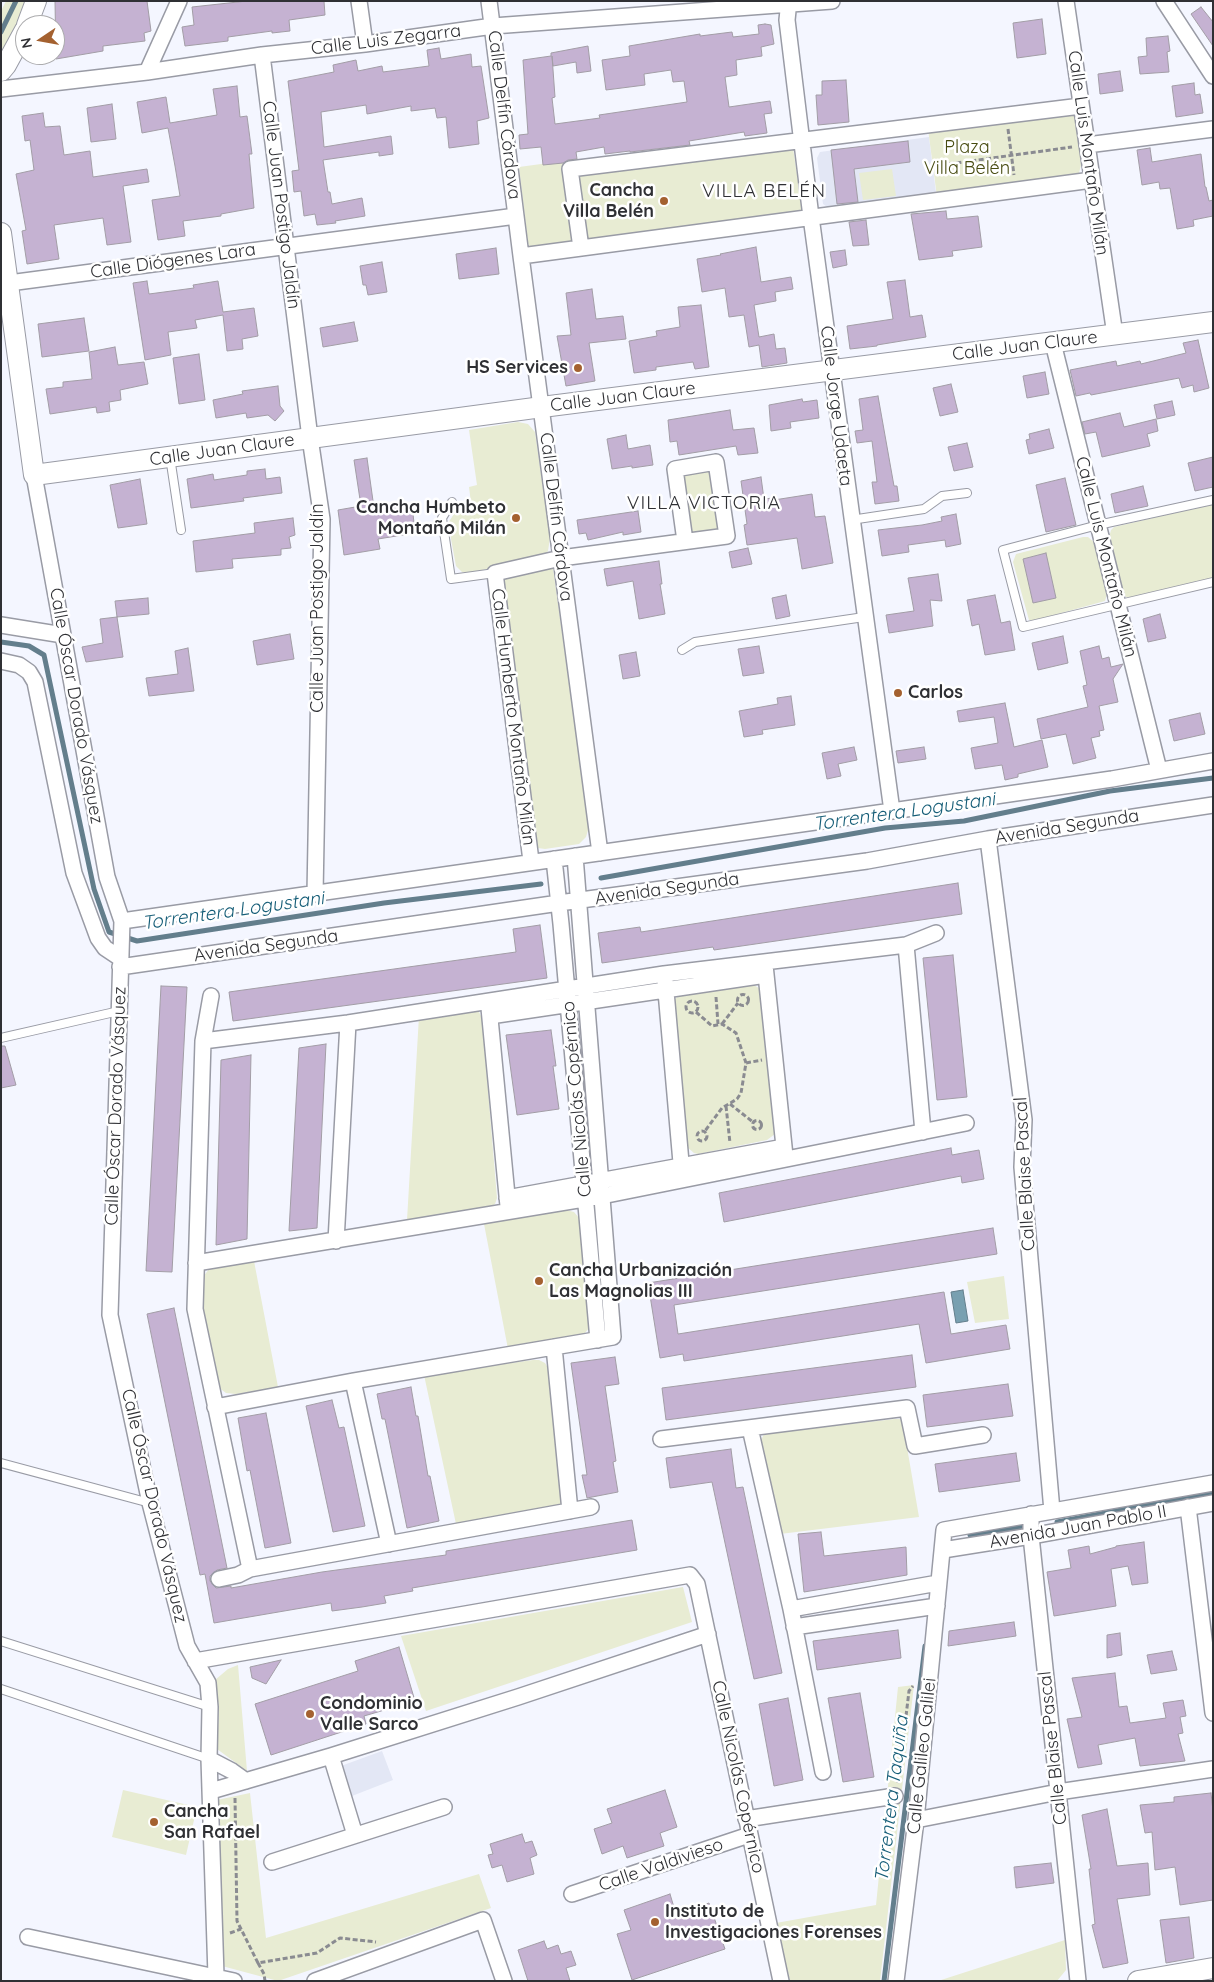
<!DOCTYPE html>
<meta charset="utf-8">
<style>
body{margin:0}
#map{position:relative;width:1214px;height:1982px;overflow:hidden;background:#f4f6ff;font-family:Quicksand,sans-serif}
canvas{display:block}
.frame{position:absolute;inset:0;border:2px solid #2f3034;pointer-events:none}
.north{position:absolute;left:15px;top:15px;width:50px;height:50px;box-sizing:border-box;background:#fff;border:1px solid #acacae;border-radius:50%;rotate:258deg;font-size:14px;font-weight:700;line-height:20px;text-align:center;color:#2f3034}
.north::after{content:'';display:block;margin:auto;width:18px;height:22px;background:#a46130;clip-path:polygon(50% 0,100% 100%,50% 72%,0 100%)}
</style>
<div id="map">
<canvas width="1214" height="1982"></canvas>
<div class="frame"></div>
<div class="north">N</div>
</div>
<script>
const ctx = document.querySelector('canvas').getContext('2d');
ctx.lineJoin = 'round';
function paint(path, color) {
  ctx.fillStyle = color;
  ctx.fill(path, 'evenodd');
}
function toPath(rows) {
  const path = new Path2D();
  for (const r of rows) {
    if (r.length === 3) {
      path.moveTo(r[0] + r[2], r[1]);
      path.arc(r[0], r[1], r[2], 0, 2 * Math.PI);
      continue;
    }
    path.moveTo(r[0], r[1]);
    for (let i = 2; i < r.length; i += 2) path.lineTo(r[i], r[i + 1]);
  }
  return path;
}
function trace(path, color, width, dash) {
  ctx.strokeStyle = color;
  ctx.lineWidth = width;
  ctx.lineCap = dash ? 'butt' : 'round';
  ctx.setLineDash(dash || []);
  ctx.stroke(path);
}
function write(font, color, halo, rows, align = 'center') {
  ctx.font = font + ' Quicksand,sans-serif';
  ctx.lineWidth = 5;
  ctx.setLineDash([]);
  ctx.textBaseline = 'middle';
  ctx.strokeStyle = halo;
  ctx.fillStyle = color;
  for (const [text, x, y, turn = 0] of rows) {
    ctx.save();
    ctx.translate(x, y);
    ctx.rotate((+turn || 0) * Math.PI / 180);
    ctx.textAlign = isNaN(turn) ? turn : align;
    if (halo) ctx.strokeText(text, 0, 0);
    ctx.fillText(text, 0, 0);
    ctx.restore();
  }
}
paint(toPath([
 [929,137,936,193,830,209,823,204,817,158,820,152],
 [382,1751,393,1780,352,1796,341,1766]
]), '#e3e7f5');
paint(toPath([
 [6,1,29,1,11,37,1,52,1,11],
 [1068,113,1073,115,1076,120,1081,165,1079,173,1075,176,937,197,928,129],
 [793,148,802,208,799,213,592,240,587,237,578,181,582,174],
 [563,161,573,241,570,244,534,249,530,247,528,243,519,167],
 [892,169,896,196,863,200,859,173],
 [518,422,528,424,535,432,550,538,548,551,543,557,468,573,462,572,456,566,448,523,454,514,472,511,469,487,477,485,469,430],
 [707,470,711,472,720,531,693,534,691,531,682,478,685,475],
 [1213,504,1213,579,1131,598,1126,597,1123,593,1109,538,1111,530,1114,527],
 [1083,537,1088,537,1095,543,1107,594,1105,601,1036,620,1029,620,1013,562,1016,554],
 [553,568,589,827,586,837,579,844,545,849,538,848,534,842,501,587,503,577],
 [750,983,759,988,762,996,775,1134,767,1140,698,1154,694,1153,687,1147,673,1006,674,1000,682,993],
 [474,1009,479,1012,482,1018,497,1198,495,1204,490,1207,407,1220,419,1016],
 [566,1210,574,1212,580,1219,590,1327,584,1334,576,1337,508,1349,484,1224],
 [254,1261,278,1387,236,1394,226,1393,218,1387,200,1309,203,1277,209,1269],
 [1004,1276,1009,1319,975,1323,967,1282],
 [533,1360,539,1360,545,1363,548,1368,563,1498,561,1504,554,1507,456,1524,424,1375],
 [895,1419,900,1419,903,1424,919,1517,780,1534,759,1444,764,1434],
 [683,1587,692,1622,426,1711,401,1636],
 [238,1665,247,1771,217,1749,219,1708,215,1680,228,1669],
 [914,1685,880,1981,790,1981,776,1923,876,1905,898,1687],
 [123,1790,197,1807,186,1855,112,1837],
 [250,1793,266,1938,479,1874,491,1908,278,1981,222,1966,217,1800],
 [1065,1940,1066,1970,1057,1981,938,1981]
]), '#e8ecd3');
const water = toPath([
 [963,1290,968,1321,956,1323,951,1292,963,1290]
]);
paint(water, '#79a0b1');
trace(water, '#637e8c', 1);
trace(toPath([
 [1,32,16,1],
 [1,642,29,646,44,655,94,889,109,932,137,941,384,903,541,884],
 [601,878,885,828,964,821,1110,791,1213,778],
 [1057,1522,1213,1493],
 [970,1535,1025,1526],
 [884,1981,925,1646]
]), '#637e8c', 5);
const building = toPath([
 [55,1,147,1,151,31,144,33,145,41,103,46,103,51,56,59,55,1],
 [247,1,324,1,325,15,289,20,290,31,272,33,272,31,228,37,228,41,185,46,182,27,194,25,192,7,247,1],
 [1201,7,1213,22,1213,46,1191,14,1201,7],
 [1042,19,1046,54,1017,58,1013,23,1042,19],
 [765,24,771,25,774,44,761,47,762,56,736,60,737,75,725,77,729,107,770,101,772,113,764,114,767,133,745,136,744,132,689,141,690,145,630,152,630,151,605,154,604,147,576,152,577,159,568,160,563,163,543,165,541,147,520,149,519,135,528,134,523,60,551,56,551,53,588,46,591,71,577,73,576,62,553,66,552,56,555,97,552,98,555,124,600,118,599,115,687,102,684,81,673,82,671,70,644,74,645,85,606,90,602,60,630,56,629,46,700,34,700,36,732,32,733,37,759,34,758,25,765,24],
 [1168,36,1170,51,1167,52,1169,72,1140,74,1138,57,1147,56,1146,38,1168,36],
 [439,48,441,59,471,54,472,67,481,66,489,118,477,121,479,144,449,148,446,117,437,118,435,108,411,111,411,106,367,114,366,105,321,112,324,147,391,136,393,154,379,156,379,152,323,160,328,192,330,192,332,204,362,198,365,216,335,221,336,223,317,225,315,214,304,216,301,191,294,192,292,171,299,170,288,81,334,72,333,65,356,60,358,71,382,66,383,72,429,66,427,50,439,48],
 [1120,71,1123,91,1100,94,1098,74,1120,71],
 [846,80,849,122,818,125,816,95,822,95,822,81,846,80],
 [1194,83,1195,95,1200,94,1203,113,1176,117,1172,86,1194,83],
 [237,86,240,117,247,116,252,154,249,154,254,208,221,214,221,216,183,221,185,236,158,240,152,200,180,196,175,166,168,128,142,133,137,102,166,97,170,123,217,115,213,89,237,86],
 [112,104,116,139,91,142,87,108,112,104],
 [43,113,45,127,60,126,64,155,90,151,93,177,147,169,149,182,123,186,131,242,107,245,103,218,54,225,59,259,27,264,22,231,26,230,16,174,34,170,30,140,25,141,22,116,43,113],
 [908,141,910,162,854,169,858,202,837,204,831,150,908,141],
 [1150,148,1152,162,1201,154,1205,187,1206,187,1209,201,1213,200,1213,216,1193,220,1194,226,1177,229,1170,188,1160,189,1159,182,1142,185,1137,150,1150,148],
 [946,211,947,219,978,216,982,247,952,251,953,256,919,260,911,214,946,211],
 [866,220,869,245,853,246,849,222,866,220],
 [756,247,761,282,791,277,793,289,775,292,776,301,754,305,759,337,774,334,776,349,785,348,787,363,762,367,759,345,749,347,744,315,729,317,725,288,702,292,697,259,721,255,720,254,756,247],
 [496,248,499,274,459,279,456,254,496,248],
 [845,250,847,265,833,268,830,252,845,250],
 [382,262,387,292,368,295,366,285,363,285,360,266,382,262],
 [905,280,910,317,922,315,926,337,877,345,877,346,850,349,847,326,893,319,887,282,905,280],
 [147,281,149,294,194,288,193,285,218,281,223,312,254,308,258,336,242,339,243,349,227,351,223,315,195,320,197,328,168,332,171,355,145,360,133,283,147,281],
 [592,289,596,319,623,316,626,339,589,343,595,381,566,386,557,336,571,335,566,293,592,289],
 [701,305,709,367,695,369,693,362,656,367,656,370,634,373,629,341,657,336,656,331,680,327,678,307,701,305],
 [84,318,89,351,42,357,38,324,84,318],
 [354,322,358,341,323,347,320,328,354,322],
 [1198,340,1209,388,1194,392,1193,385,1182,388,1179,378,1091,395,1090,393,1076,396,1070,370,1116,361,1117,366,1140,361,1141,364,1186,353,1183,343,1198,340],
 [115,347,118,365,144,362,148,384,120,390,121,400,109,402,110,411,97,413,96,407,50,414,46,389,63,387,63,382,92,379,89,352,115,347],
 [199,354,205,400,179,404,173,358,199,354],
 [1045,372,1049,394,1027,398,1023,376,1045,372],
 [951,384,958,412,940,416,933,388,951,384],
 [278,386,280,406,284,411,275,421,268,415,247,418,246,413,216,418,213,400,243,394,242,391,278,386],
 [878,396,894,486,897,486,899,501,875,504,872,482,877,482,872,441,857,443,855,431,863,430,859,399,878,396],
 [802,399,803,402,817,400,819,418,790,422,791,428,771,431,769,405,802,399],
 [1172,401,1175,415,1157,419,1154,405,1172,401],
 [730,410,733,430,754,428,758,453,738,455,736,446,679,455,677,441,670,442,668,420,730,410],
 [1120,413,1124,427,1156,419,1158,431,1147,434,1150,446,1102,457,1096,432,1085,434,1082,422,1120,413],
 [1049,429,1054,448,1029,454,1026,440,1030,439,1029,434,1049,429],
 [626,435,628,449,650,445,653,465,632,468,632,466,612,469,607,439,626,435],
 [967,443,973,467,954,471,948,447,967,443],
 [1213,457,1213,487,1195,491,1188,463,1213,457],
 [367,458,374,508,412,504,415,533,378,539,380,549,344,555,338,510,361,506,354,460,367,458],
 [265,469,266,479,280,477,282,493,243,498,244,501,191,508,187,479,213,474,214,480,247,475,247,471,265,469],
 [761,477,764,499,773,498,774,500,812,494,815,517,825,516,833,563,802,569,797,538,747,545,744,525,747,524,741,481,761,477],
 [1065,478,1076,525,1046,532,1036,485,1065,478],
 [140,479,147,524,118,528,110,485,140,479],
 [1143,486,1148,506,1115,513,1111,494,1143,486],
 [638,511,641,532,623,535,623,532,588,540,586,533,579,534,577,520,638,511],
 [956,514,961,544,946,547,945,540,908,545,909,552,882,556,878,530,922,525,942,521,941,517,956,514],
 [293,518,295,535,289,537,291,548,281,549,281,555,232,559,233,568,196,572,193,541,255,533,254,523,293,518],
 [748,548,752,564,732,568,729,552,748,548],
 [1046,553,1056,598,1033,603,1023,559,1046,553],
 [659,561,662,584,660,584,665,614,639,619,633,581,607,586,604,569,659,561],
 [938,574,942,601,930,600,933,626,889,633,886,615,914,611,908,578,938,574],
 [786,595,790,616,776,619,772,598,786,595],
 [995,595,1001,623,1010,621,1015,650,985,655,979,624,972,626,967,600,995,595],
 [148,598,149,614,117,617,115,601,148,598],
 [1160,614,1166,638,1148,642,1143,619,1160,614],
 [117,617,123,657,86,662,82,647,103,643,100,619,117,617],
 [290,634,294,659,257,665,253,641,290,634],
 [1063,636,1068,663,1038,670,1032,643,1063,636],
 [759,646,764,673,743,676,738,649,759,646],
 [1099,646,1102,659,1109,657,1111,667,1123,664,1113,679,1118,702,1099,706,1104,730,1099,731,1100,736,1091,738,1096,758,1073,764,1066,734,1041,739,1037,719,1088,707,1083,686,1087,685,1080,651,1099,646],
 [188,648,194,691,149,696,146,678,178,674,175,651,188,648],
 [636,652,640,676,623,679,619,655,636,652],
 [791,696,795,725,762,730,763,734,744,737,739,711,778,704,777,698,791,696],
 [1005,703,1014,747,1042,740,1048,767,1018,774,1018,777,1005,780,1002,765,975,769,971,748,998,743,994,717,959,722,957,711,1005,703],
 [1200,713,1205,734,1174,741,1169,720,1200,713],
 [854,747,857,760,838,764,841,776,827,779,822,753,854,747],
 [924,747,926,759,898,763,896,751,924,747],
 [958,883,962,914,714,950,713,947,602,963,598,933,640,927,641,932,958,883],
 [540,925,547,978,233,1021,229,992,516,952,513,929,540,925],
 [953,955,967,1097,937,1100,923,958,953,955],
 [161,986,187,987,172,1272,146,1271,161,986],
 [551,1030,556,1066,553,1066,559,1109,517,1115,506,1035,551,1030],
 [326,1044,317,1228,289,1231,299,1048,326,1044],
 [1,1046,5,1046,16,1085,1,1088,1,1046],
 [251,1055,247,1239,216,1245,221,1060,251,1055],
 [951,1148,952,1155,979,1150,984,1179,962,1183,961,1176,724,1222,719,1193,951,1148],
 [993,1228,997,1254,674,1305,678,1334,944,1292,951,1334,1006,1325,1010,1349,926,1363,919,1324,684,1361,683,1354,660,1358,648,1283,993,1228],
 [174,1308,227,1568,217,1570,210,1576,210,1581,216,1588,231,1586,231,1588,322,1572,446,1555,446,1551,632,1520,637,1550,412,1588,413,1591,384,1596,386,1603,362,1607,332,1611,331,1603,214,1623,205,1574,200,1575,147,1314,174,1308],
 [912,1355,916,1387,666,1420,662,1388,912,1355],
 [615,1357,619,1384,605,1386,616,1461,613,1462,618,1492,587,1498,582,1475,587,1475,571,1363,615,1357],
 [1008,1384,1013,1416,927,1427,923,1395,1008,1384],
 [411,1387,416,1416,418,1416,428,1476,430,1476,439,1521,407,1528,385,1419,382,1419,377,1394,411,1387],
 [332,1400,339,1428,344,1427,365,1526,333,1532,306,1406,332,1400],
 [266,1413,291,1543,265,1548,250,1470,247,1471,238,1418,266,1413],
 [731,1449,736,1488,743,1487,782,1673,754,1679,712,1482,670,1488,666,1458,731,1449],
 [1016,1453,1020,1481,939,1492,935,1464,1016,1453],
 [821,1532,824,1556,906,1547,907,1575,804,1592,798,1534,821,1532],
 [1144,1542,1148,1583,1132,1585,1128,1566,1111,1569,1116,1606,1054,1616,1047,1572,1071,1568,1068,1550,1089,1546,1090,1554,1116,1547,1116,1546,1144,1542],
 [1014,1622,1016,1636,948,1646,949,1631,1014,1622],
 [898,1630,901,1658,817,1670,813,1641,898,1630],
 [1120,1633,1122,1655,1107,1658,1107,1635,1120,1633],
 [399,1647,415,1701,364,1716,366,1724,271,1755,255,1704,358,1671,355,1661,399,1647],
 [1172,1651,1177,1670,1151,1674,1147,1655,1172,1651],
 [281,1660,266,1684,252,1678,250,1667,281,1660],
 [1115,1673,1119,1707,1127,1706,1130,1723,1166,1718,1163,1703,1183,1700,1186,1716,1180,1717,1183,1733,1178,1734,1185,1761,1140,1766,1135,1738,1098,1745,1102,1764,1078,1768,1067,1719,1082,1717,1072,1678,1115,1673],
 [860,1693,874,1777,843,1782,828,1698,860,1693],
 [788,1698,803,1780,774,1786,759,1704,788,1698],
 [665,1790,677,1827,660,1833,664,1846,627,1858,623,1846,602,1854,594,1829,612,1823,607,1809,665,1790],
 [1211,1793,1213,1811,1213,1900,1180,1905,1175,1867,1155,1870,1152,1832,1145,1833,1140,1805,1174,1802,1174,1797,1211,1793],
 [1107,1809,1117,1866,1148,1863,1150,1895,1117,1899,1128,1963,1103,1968,1092,1925,1095,1924,1089,1869,1091,1869,1082,1815,1107,1809],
 [522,1834,525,1843,532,1841,537,1855,530,1858,534,1874,507,1882,502,1865,492,1868,488,1855,493,1854,490,1844,522,1834],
 [1051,1863,1054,1883,1016,1888,1014,1867,1051,1863],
 [670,1894,676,1914,709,1903,725,1949,632,1980,617,1934,631,1930,624,1910,670,1894],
 [1189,1917,1194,1958,1166,1963,1160,1920,1189,1917],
 [544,1941,547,1949,558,1945,561,1954,571,1951,576,1965,566,1968,570,1981,528,1981,518,1950,544,1941]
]);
paint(building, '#c5b2d2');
trace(building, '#a29da6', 1);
const lane = toPath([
 [170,457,181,530],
 [1213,500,1098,525,1003,550,1023,627,1213,582],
 [452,502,442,518,451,579,495,573],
 [851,520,924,509,942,496,967,493],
 [682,650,695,642,864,617],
 [1,1038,119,1011],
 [1,1463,150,1503],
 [1,1641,210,1707],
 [1,1689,209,1759]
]);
const street = toPath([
 [359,1,365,44],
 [489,1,521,256,600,853],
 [789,1,787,20,811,217,892,811],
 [1066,1,1115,335],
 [1164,1,1213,76],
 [262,55,310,438,322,519,315,894],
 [147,72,179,1],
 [1,89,147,72,262,55,365,44,493,26,832,1],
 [1087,145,1213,129],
 [581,248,570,169,1081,106],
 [521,256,1092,180],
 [9,283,516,216],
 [1053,343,1159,770],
 [34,475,107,877,122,921,110,1315,150,1503,187,1646,208,1683,210,1707,209,1759,216,1976],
 [1,625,63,635],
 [1,661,19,665,29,672,35,682,74,873,98,938,105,948,120,958],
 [988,839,1024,1120,1022,1167,1052,1511],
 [554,859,561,924,598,1340],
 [531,861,495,573,561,558,727,536,716,462,675,469,685,541],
 [122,921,892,811,1112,779,1213,761],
 [906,945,923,1132],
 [765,965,785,1156],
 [120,967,559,903,867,861,988,839,1213,805],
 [665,980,682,1174],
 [211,996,203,1041,195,1309,250,1569],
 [489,1008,508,1206],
 [490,1016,766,975],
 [203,1041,348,1023,664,974,906,945,936,933],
 [507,1198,784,1147],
 [336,1241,348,1023],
 [196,1263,602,1196,966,1123],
 [554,1347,570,1511],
 [353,1381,389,1544],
 [215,1407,353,1381,613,1337,575,856],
 [750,1428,791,1609,823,1772],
 [661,1439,907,1408,915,1446,983,1435],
 [1188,1507,1213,1713],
 [1031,1514,1031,1536,1078,1981],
 [943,1550,1031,1536,1213,1503],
 [219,1579,238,1575,250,1569,591,1507],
 [791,1609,938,1583],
 [794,1627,937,1606],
 [195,1661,690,1575,697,1584,781,1981],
 [331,1756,355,1835],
 [209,1759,232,1771,246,1781],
 [211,1791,331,1756,518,1697,708,1634],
 [746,1819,895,1796],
 [916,1820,1058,1792,1213,1769],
 [272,1862,444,1807],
 [572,1894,749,1835],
 [28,1937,234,1981],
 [315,1981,483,1920,504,1981],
 [896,1981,916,1820,944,1530,1213,1483]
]);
const secondary = toPath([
 [27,25,36,1],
 [1,71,6,65,25,30],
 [1,233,34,475,542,407,1213,322],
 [1138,1981,1213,1968]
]);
trace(lane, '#999ba5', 10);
trace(street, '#999ba5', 18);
trace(secondary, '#999ba5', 22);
trace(toPath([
 [1008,129,1014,175],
 [949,164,1072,147],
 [743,1000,5.5],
 [716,997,718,1024],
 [692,1007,6],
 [696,1012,712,1026,722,1024,736,1033,746,1063,741,1093,737,1099,722,1108,705,1131],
 [722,1024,738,1003],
 [746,1063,762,1060],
 [730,1104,753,1122],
 [726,1106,730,1143],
 [757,1125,4.5],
 [702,1136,5],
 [898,1783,909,1691,913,1686],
 [235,1798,237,1921,258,1963,317,1953,340,1938,376,1942],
 [230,1933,241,1929],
 [258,1963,264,1974,265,1981]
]), '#8a8b91', 3, [5, 2.5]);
trace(lane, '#fff', 8);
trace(street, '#fff', 15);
trace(secondary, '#fff', 20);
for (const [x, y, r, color] of [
 [664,201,5,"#a46130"],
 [578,368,5,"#a46130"],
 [516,518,5,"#a46130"],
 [898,693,5,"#a46130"],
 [539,1281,5,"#a46130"],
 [310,1714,5,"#a46130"],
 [154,1822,5,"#a46130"],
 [655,1922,5,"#a46130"]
]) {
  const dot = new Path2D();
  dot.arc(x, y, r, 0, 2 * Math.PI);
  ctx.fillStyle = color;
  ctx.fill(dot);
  trace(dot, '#fff', 2);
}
write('18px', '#2f3034', '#fff', [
 ["Calle Luis Zegarra",386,40,-7],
 ["Calle Delfín Córdova",504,115,83],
 ["Calle Luis Montaño Milán",1088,153,82],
 ["Calle Juan Postigo Jaldín",281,205,83],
 ["Calle Diógenes Lara",173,261,-8],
 ["Calle Juan Claure",1025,346,-7],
 ["Calle Juan Claure",623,397,-7],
 ["Calle Jorge Udaeta",836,406,83],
 ["Calle Juan Claure",222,450,-8],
 ["Calle Delfín Córdova",556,517,83],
 ["Calle Luis Montaño Milán",1106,557,76],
 ["Calle Juan Postigo Jaldín",318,608,-90],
 ["Calle Óscar Dorado Vásquez",76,706,80],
 ["Calle Humberto Montaño Milán",513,717,83],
 ["Avenida Segunda",1067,827,-9],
 ["Avenida Segunda",667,889,-8],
 ["Avenida Segunda",266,946,-8],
 ["Calle Nicolás Copérnico",577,1099,-95],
 ["Calle Óscar Dorado Vásquez",116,1106,-88],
 ["Calle Blaise Pascal",1025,1174,-93],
 ["Calle Óscar Dorado Vásquez",154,1506,77],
 ["Avenida Juan Pablo II",1078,1527,-10],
 ["Calle Blaise Pascal",1053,1748,-96],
 ["Calle Galileo Galilei",922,1756,-84],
 ["Calle Nicolás Copérnico",738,1777,78],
 ["Calle Valdivieso",661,1865,-19]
]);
write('18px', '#474b10', '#fff', [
 ["Plaza",967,148],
 ["Villa Belén",967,169]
]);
write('bold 18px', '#2f3034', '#fff', [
 ["Cancha",654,191,"right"],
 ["Villa Belén",654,212,"right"],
 ["HS Services",568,368,"right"],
 ["Cancha Humbeto",506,508,"right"],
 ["Montaño Milán",506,529,"right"],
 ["Carlos",908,693],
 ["Cancha Urbanización",549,1271],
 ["Las Magnolias III",549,1292],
 ["Condominio",320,1704],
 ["Valle Sarco",320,1725],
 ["Cancha",164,1812],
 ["San Rafael",164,1833],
 ["Instituto de",665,1912],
 ["Investigaciones Forenses",665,1933]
], 'left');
ctx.letterSpacing = '1px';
write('19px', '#2f3034', '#fff', [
 ["VILLA BELÉN",764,191],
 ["VILLA VICTORIA",704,503]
]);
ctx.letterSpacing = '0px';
write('italic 19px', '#155d77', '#fff', [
 ["Torrentera Logustani",904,812,-8],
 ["Torrentera Logustani",233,911,-8],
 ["Torrentera Taquiña",892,1799,-83]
]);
</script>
